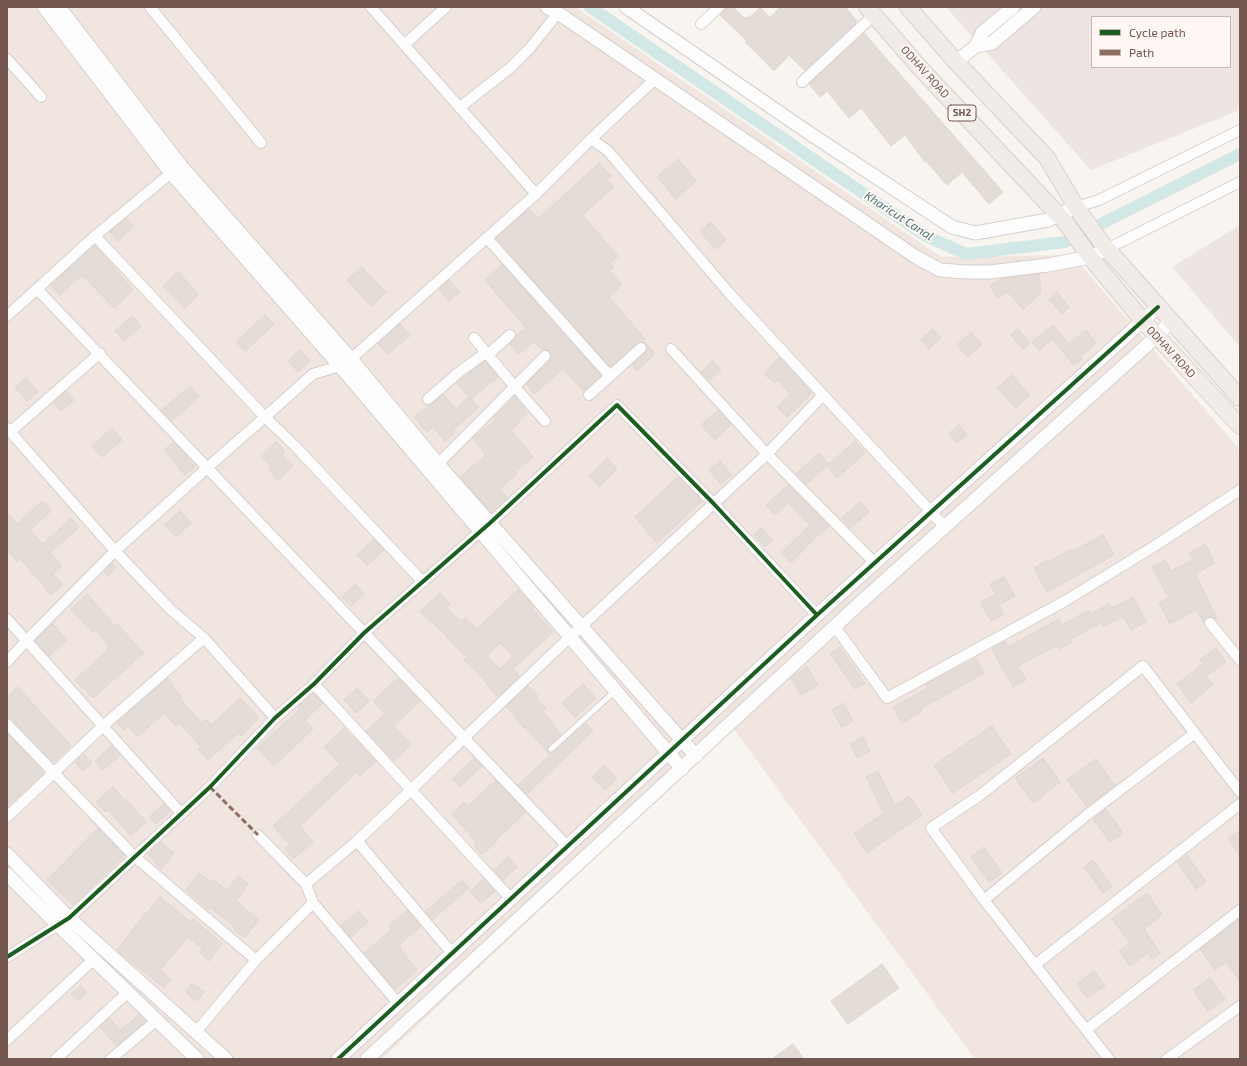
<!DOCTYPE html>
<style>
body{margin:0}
#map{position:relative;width:1247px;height:1066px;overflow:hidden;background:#f8f4f0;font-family:"Exo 2",sans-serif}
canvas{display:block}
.frame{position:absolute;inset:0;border:8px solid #745751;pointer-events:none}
.legend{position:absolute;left:1091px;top:16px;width:140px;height:52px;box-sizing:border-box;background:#fef7f3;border:1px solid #c7b7b2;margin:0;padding:5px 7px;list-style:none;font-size:12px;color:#745751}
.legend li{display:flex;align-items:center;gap:8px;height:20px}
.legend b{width:20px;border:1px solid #c7b7b2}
</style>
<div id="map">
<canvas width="1247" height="1066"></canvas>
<div class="frame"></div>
<ul class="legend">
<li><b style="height:5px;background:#1b5e20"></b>Cycle path</li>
<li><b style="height:5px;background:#8d6e63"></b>Path</li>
</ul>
</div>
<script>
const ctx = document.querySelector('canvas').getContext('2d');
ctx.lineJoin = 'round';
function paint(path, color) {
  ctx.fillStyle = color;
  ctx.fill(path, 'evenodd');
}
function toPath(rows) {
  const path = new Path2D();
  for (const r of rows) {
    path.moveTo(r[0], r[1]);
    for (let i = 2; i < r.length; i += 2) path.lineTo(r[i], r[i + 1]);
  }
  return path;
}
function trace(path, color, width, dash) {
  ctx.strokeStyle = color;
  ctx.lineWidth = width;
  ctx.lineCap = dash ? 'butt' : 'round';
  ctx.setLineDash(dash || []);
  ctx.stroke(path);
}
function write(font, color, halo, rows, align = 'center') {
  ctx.font = font + ' "Exo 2",sans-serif';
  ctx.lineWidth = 4;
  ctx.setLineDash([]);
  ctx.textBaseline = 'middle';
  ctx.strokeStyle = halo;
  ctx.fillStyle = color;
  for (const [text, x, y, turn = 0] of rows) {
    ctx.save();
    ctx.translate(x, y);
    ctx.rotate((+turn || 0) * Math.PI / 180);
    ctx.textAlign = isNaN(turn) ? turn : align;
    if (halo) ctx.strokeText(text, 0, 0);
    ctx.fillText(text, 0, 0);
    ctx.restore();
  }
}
paint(toPath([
 [7,7,575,7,941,257,1072,255,1240,450,1240,1059,975,1059,733,728,382,1059,7,1059]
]), '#f0e5df');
paint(toPath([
 [946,7,1240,7,1240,110,1091,170],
 [1092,17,1230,17,1230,67,1092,67],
 [1240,225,1240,347,1172,267]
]), '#ece5e2');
trace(toPath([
 [590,7,926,236,966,254,1065,242,1240,154]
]), '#d2e8e6', 12);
const building = toPath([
 [727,7,733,7,744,18,751,16,760,7,770,18,780,7,845,7,857,21,855,22,856,23,805,71,789,55,774,71,745,42,747,41,720,15,727,7],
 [864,33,1003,192,989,204,962,172,947,185,926,161,925,162,905,135,891,146,861,108,849,118,827,91,820,97,809,84,864,33],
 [678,159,696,181,676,199,657,177,678,159],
 [599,163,611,176,607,179,614,187,582,215,618,256,610,263,614,267,610,271,622,285,609,297,645,339,643,340,655,354,637,371,632,365,647,350,647,347,646,343,643,342,637,343,610,367,496,238,529,209,538,219,599,163],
 [126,218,134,226,118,241,110,232,126,218],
 [711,222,726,240,715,249,700,231,711,222],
 [95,245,133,290,114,308,82,275,60,295,51,285,95,245],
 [502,265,601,376,583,391,563,369,534,394,526,384,550,361,551,355,547,350,542,350,534,341,519,354,510,344,516,336,526,328,485,280,502,265],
 [362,267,386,293,371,306,347,280,362,267],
 [178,272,199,294,185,308,163,286,178,272],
 [1039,274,1041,293,1023,309,1008,292,998,298,990,286,1001,279,1039,274],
 [449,280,460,292,449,301,439,289,449,280],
 [1057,292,1069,307,1062,314,1049,299,1057,292],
 [265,315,274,324,245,351,236,342,265,315],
 [132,316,141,326,124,341,115,331,132,316],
 [400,324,411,335,387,354,378,343,400,324],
 [1053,325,1069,344,1086,330,1096,343,1080,357,1082,359,1074,365,1052,339,1039,350,1032,342,1053,325],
 [933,329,941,338,929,349,921,339,933,329],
 [1018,329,1030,343,1023,349,1011,335,1018,329],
 [971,332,982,344,968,357,957,345,971,332],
 [300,350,310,361,298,372,288,361,300,350],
 [779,357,812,393,787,417,777,407,790,394,777,380,775,383,764,374,779,357],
 [485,361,498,377,471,399,479,407,453,430,455,432,445,441,433,427,427,432,414,417,443,394,456,409,469,397,457,383,485,361],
 [713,361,721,370,709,380,701,372,713,361],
 [1012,375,1030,395,1016,408,997,388,1012,375],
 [26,378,38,392,27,401,15,387,26,378],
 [190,386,199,397,172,421,162,410,190,386],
 [66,391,74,400,61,411,53,402,66,391],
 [515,397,527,413,518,421,520,422,511,430,533,457,515,472,517,474,499,489,507,498,492,513,460,477,486,455,473,438,496,419,494,417,515,397],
 [718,410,731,425,715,440,701,425,718,410],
 [959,425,967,435,957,443,949,433,959,425],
 [112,428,122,440,102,457,92,446,112,428],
 [855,441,865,453,837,478,827,466,855,441],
 [174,442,195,467,185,475,164,450,174,442],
 [276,442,285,451,282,455,293,466,278,480,269,470,272,468,261,457,276,442],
 [819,453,829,464,806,484,796,474,819,453],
 [607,458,617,469,599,487,589,476,607,458],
 [720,461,732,475,721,484,709,470,720,461],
 [678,477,702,501,657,543,635,517,678,477],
 [788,485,829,526,815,538,791,563,781,553,810,525,788,503,775,515,766,505,788,485],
 [42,501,51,511,30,530,43,544,71,518,79,527,50,553,62,566,53,574,63,585,51,595,45,589,46,588,20,559,17,561,7,550,7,512,17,524,42,501],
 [861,502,869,512,850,528,841,518,861,502],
 [180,511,191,523,176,537,164,525,180,511],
 [761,528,773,540,765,547,753,535,761,528],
 [1103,535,1114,555,1047,592,1034,568,1047,560,1048,562,1072,549,1073,551,1103,535],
 [374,539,384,550,367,565,357,555,374,539],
 [1205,544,1215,563,1195,574,1217,619,1215,619,1213,617,1209,617,1206,618,1204,623,1197,610,1170,624,1159,603,1169,598,1152,567,1165,560,1171,571,1193,560,1189,553,1205,544],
 [112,563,116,568,108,576,104,571,112,563],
 [1004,577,1015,596,999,605,1004,614,991,621,981,602,996,594,990,584,1004,577],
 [355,584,364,594,351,606,342,597,355,584],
 [518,590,534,607,532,609,553,632,513,669,519,676,498,697,486,684,487,683,464,660,467,657,446,637,447,636,431,621,430,622,420,611,440,593,450,604,446,607,461,622,465,618,477,629,518,590],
 [500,643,513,656,500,669,487,656,500,643],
 [87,594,115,626,117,624,144,653,93,698,75,680,108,650,106,649,109,646,96,630,93,633,71,609,87,594],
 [1133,597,1146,622,1131,630,1123,616,1103,627,1101,623,1070,639,1072,642,1059,649,1057,645,1018,666,1026,680,1013,687,992,649,1005,642,1008,647,1059,619,1062,625,1089,610,1091,614,1109,604,1112,608,1133,597],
 [52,623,67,640,49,656,35,641,52,623],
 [840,647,865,683,855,689,830,653,840,647],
 [1216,648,1226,662,1206,676,1213,685,1191,703,1177,684,1203,664,1200,660,1216,648],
 [976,658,984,673,921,709,922,711,902,723,893,707,928,688,926,684,976,658],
 [807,667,818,685,801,695,791,678,807,667],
 [168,678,174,684,172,686,182,697,180,699,202,723,206,719,211,725,240,698,259,718,241,736,238,733,208,760,198,749,201,747,179,723,176,726,164,713,138,737,128,726,124,730,117,723,168,678],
 [398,678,420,701,394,726,412,744,394,761,366,731,385,714,373,701,398,678],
 [583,684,596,698,575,717,562,703,583,684],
 [528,686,538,696,536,698,546,708,542,711,554,724,553,726,561,734,548,746,547,749,548,752,554,752,586,723,593,731,527,794,518,785,550,755,525,727,524,728,516,719,517,718,506,707,528,686],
 [18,687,71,746,53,762,12,719,7,718,7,697,18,687],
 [357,688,369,701,356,713,344,700,357,688],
 [313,693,323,703,305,720,313,729,274,766,257,748,300,709,298,707,313,693],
 [843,703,853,721,842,727,832,710,843,703],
 [992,726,1011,754,953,793,934,765,992,726],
 [344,728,376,761,360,776,357,772,300,826,313,842,293,859,285,849,290,845,273,826,340,764,324,747,344,728],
 [7,733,44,773,7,807,7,733],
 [863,737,870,751,858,758,850,744,863,737],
 [111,746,120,755,103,770,95,761,111,746],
 [84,754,92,763,83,771,75,762,84,754],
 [474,758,482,766,460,787,452,779,474,758],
 [1043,758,1060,782,1033,803,1015,778,1043,758],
 [1096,759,1115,785,1087,807,1067,780,1096,759],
 [604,765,617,779,605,790,592,777,604,765],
 [878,771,895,806,909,796,922,815,867,853,854,834,884,813,866,777,878,771],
 [496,780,526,812,496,840,497,841,482,855,474,846,477,843,452,814,464,802,468,806,496,780],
 [113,787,125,801,126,799,146,822,131,836,108,810,105,812,96,802,113,787],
 [164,804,170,811,156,824,149,817,164,804],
 [1106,809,1123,833,1110,842,1093,819,1106,809],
 [98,828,124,855,73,905,47,880,98,828],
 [1240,830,1240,855,1228,839,1240,830],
 [160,842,174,853,161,869,148,854,160,842],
 [984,847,1002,873,989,882,971,857,984,847],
 [1187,855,1206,882,1196,889,1177,862,1187,855],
 [508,857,517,867,503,880,494,870,508,857],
 [1093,860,1112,887,1103,893,1084,867,1093,860],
 [199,873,212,883,214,880,227,890,238,876,248,884,236,901,259,920,244,938,234,930,236,928,211,908,209,910,186,890,199,873],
 [484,879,495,891,481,903,470,891,484,879],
 [462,880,469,888,432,920,425,912,462,880],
 [1147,893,1162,915,1144,929,1160,953,1152,959,1148,953,1130,966,1119,951,1130,943,1112,919,1147,893],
 [160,897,191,922,193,919,222,943,209,961,200,953,203,949,188,937,160,970,171,979,164,988,117,950,145,914,146,914,160,897],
 [407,910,421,926,399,945,401,948,400,949,417,970,395,989,364,953,391,930,389,926,407,910],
 [358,911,368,922,351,937,341,926,358,911],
 [1240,918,1240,981,1226,962,1215,970,1200,949,1240,918],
 [882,964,899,988,848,1024,831,1001,882,964],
 [1094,971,1105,986,1087,998,1077,984,1094,971],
 [1210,978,1225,999,1208,1011,1193,990,1210,978],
 [192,983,204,992,197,1001,185,992,192,983],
 [81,986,87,993,78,1001,71,994,81,986],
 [139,1015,145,1022,116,1046,100,1027,109,1018,120,1030,139,1015],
 [793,1044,804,1059,772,1059,793,1044]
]);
paint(building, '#e4dcd7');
trace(building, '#e0d6d2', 1);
const service = toPath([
 [551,749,615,691]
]);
const minor = toPath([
 [150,7,261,143],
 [371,7,536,194],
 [701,24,719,7],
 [404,45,446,7],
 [7,59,41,97],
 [802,82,874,15],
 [460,107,510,68,530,48,558,13],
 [591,139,608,151,729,293,945,527],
 [171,173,95,236,37,289,568,847],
 [1076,207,1099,200,1240,130],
 [95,236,265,417,313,374,340,366,351,359,536,194,591,139,655,79],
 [487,238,610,376,589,395],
 [1107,249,1240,182],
 [7,316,37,289],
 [474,338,515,387,545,421],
 [610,376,641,348],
 [823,395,767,454,875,563],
 [428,399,458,373,484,354,492,351,510,335],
 [7,428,115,551,171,610,204,638,275,718],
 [10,432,100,353],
 [438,464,545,356],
 [7,619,181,813],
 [1210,623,1240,660],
 [835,627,887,698,1065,601,1153,547,1240,490],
 [7,662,26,641,115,551,207,468,265,417,295,446,423,582],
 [314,684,511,899],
 [7,724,135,857,256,960],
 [7,817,103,726,204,638],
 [357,841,452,953],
 [306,884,357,841,411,790,464,738,570,637,767,454,671,349],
 [984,900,1087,815,1195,733],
 [313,903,398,1003],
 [7,957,69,918,210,787,275,718,314,684,364,633,490,523,617,405,714,504,817,615],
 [1035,965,1240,804],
 [1086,1030,1240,910],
 [196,1032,256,960,313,903,306,884,258,835],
 [7,1040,94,959],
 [56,1059,128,992],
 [111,1059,157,1020],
 [1109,1059,984,900,931,828,979,796,1143,666,1240,792],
 [1167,1059,1240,1006]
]);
const tertiary = toPath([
 [44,7,171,173,340,366,682,769],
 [59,7,181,166,351,359,438,464,490,523,696,756],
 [547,7,558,13,916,257,940,270,966,272,990,272,1048,265,1090,257,1107,249],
 [626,7,809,133,952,227,975,233,1048,220,1076,207],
 [976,46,992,43,1034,7],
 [956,62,976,46,982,33,1013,7],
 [7,854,69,918,226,1059],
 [7,874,58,925,197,1059],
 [338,1059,817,615,1158,307],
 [367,1059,860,603,1157,336,1170,322]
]);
const primary = toPath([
 [867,7,920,68,1066,223,1090,257,1143,321,1240,426],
 [908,7,956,62,1047,158,1076,207,1102,243,1240,398]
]);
trace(service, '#d6cfcc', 7);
trace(minor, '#d6cfcc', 12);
trace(tertiary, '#d6cfcc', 15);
trace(primary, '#d9d0cd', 18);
trace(service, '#fefdfd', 5);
trace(minor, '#fefdfd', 10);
trace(tertiary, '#fefdfd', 13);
trace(primary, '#f1ece8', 16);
trace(toPath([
 [210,787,258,835]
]), '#8d6e63', 3, [6, 3]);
trace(toPath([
 [7,957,69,918,210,787,275,718,314,684,364,633,490,523,617,405,714,504,817,615],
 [338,1059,817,615,1158,307]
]), '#1b5e20', 4);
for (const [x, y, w] of [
 [962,113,28]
]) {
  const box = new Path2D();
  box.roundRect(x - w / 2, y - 8, w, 16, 3);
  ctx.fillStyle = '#fef7f3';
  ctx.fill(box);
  trace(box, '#745751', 1);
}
write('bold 10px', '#745751', null, [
 ["SH2",962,113]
]);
write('11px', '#745751', '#fef7f3', [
 ["ODHAV ROAD",925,72,48],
 ["ODHAV ROAD",1171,352,47]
]);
write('italic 12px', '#467776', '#fef7f3', [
 ["Kharicut Canal",899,216,33]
]);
</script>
